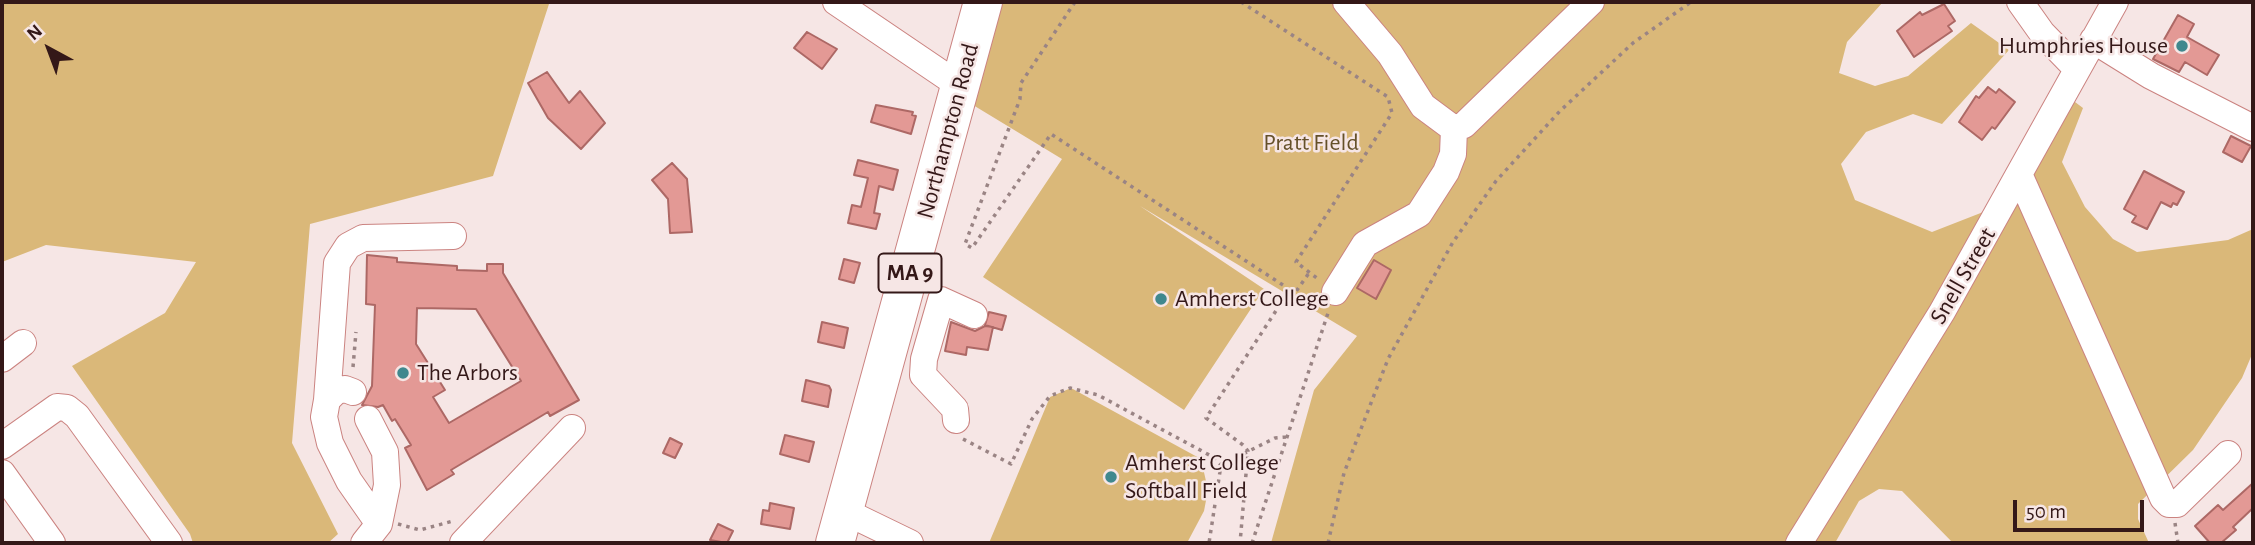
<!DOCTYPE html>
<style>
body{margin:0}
#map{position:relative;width:2255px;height:545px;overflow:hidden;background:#f6e6e5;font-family:"Alegreya Sans",sans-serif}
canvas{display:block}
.frame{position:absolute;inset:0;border:4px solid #341818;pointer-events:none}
.north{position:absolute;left:14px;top:14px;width:70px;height:70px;-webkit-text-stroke:5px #f6e6e5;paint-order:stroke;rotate:319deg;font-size:19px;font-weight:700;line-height:28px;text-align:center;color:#341818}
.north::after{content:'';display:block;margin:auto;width:24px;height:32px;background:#341818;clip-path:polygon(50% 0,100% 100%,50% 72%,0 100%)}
.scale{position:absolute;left:2013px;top:500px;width:131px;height:32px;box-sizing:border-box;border:4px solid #341818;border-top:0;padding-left:9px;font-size:21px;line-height:24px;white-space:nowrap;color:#341818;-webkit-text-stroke:5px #f6e6e5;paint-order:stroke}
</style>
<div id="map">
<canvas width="2255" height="545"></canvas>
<div class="frame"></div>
<div class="north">N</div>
<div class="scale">50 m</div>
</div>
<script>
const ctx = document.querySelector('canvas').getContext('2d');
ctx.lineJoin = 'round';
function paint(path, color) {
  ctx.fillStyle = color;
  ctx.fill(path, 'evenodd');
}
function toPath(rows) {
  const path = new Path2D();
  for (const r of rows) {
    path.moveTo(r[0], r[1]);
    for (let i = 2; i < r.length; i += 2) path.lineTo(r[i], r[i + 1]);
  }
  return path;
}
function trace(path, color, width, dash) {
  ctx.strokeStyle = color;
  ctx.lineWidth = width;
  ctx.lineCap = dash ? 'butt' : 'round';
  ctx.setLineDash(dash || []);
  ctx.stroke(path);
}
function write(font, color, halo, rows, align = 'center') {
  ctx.font = font + ' "Alegreya Sans",sans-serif';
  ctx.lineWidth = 5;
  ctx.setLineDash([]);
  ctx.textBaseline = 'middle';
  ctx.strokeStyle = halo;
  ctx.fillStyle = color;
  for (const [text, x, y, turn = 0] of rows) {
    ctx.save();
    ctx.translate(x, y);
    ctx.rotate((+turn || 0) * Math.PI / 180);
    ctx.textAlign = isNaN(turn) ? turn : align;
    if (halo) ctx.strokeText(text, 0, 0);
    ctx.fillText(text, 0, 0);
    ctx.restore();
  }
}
paint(toPath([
 [2,2,549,4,493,176,310,224,292,443,338,534,328,543,193,543,190,534,72,366,165,313,196,262,46,245,2,262],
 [1002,2,1883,2,1847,42,1839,73,1875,86,1908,76,1971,23,2009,50,1942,124,1913,114,1866,132,1841,164,1855,200,1932,232,2014,200,2071,99,2083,108,2062,162,2085,207,2113,239,2137,252,2228,240,2253,229,2253,352,2242,378,2193,450,2138,504,2138,519,2149,543,1953,543,1902,491,1879,489,1859,501,1835,543,1271,543,1314,390,1357,336,1140,206,1264,289,1184,410,983,277,1062,159,973,105],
 [1071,388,1201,459,1208,490,1204,511,1187,543,989,543,1050,397]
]), '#dab879');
const building = toPath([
 [1944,4,1955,21,1948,26,1952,31,1914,57,1897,31,1920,12,1922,15,1944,4],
 [2178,15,2194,24,2187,37,2219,55,2207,75,2185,62,2179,72,2153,59,2178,15],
 [807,32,837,49,822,69,794,48,807,32],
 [547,72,569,103,580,91,605,123,581,149,548,118,528,83,547,72],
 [1988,87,1996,93,1999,89,2015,102,1995,129,1992,127,1982,140,1959,122,1976,96,1979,98,1988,87],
 [876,105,913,112,912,115,916,116,911,134,871,122,876,105],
 [2231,136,2251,146,2242,162,2223,152,2231,136],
 [858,160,898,170,893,190,879,186,874,213,880,214,876,229,848,223,852,205,861,207,868,178,854,175,858,160],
 [672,163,687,179,692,232,670,233,668,199,652,180,672,163],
 [2144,171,2184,192,2177,205,2173,203,2171,207,2161,202,2147,229,2132,222,2136,216,2124,209,2144,171],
 [367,255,397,258,397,262,457,266,457,270,487,271,487,264,503,264,503,273,579,400,550,416,548,412,451,470,454,474,427,490,405,448,411,445,395,419,392,421,383,405,378,407,362,405,372,386,375,305,366,304,367,255],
 [417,308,476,309,521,381,449,423,433,397,445,390,416,344,417,308],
 [844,259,860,263,854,283,839,279,844,259],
 [1374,260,1391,270,1376,299,1357,288,1374,260],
 [989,312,1006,316,1002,330,985,325,989,312],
 [822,322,848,328,844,348,818,342,822,322],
 [951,322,975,331,985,326,993,327,988,350,967,347,966,355,945,351,951,322],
 [806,380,829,386,831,390,828,407,802,401,806,380],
 [785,435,814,442,809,462,780,454,785,435],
 [670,438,682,444,675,458,663,453,670,438],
 [2253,483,2253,508,2233,527,2236,530,2221,543,2210,543,2195,526,2218,505,2223,510,2253,483],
 [770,503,794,508,790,529,761,524,763,510,769,511,770,503],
 [718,524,733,531,727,543,710,540,718,524]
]);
paint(building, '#e39995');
trace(building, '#ad6865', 2);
const minor = toPath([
 [836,2,960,86],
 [1346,2,1390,54,1423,106,1454,129,1464,125,1591,2],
 [2020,2,2042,33,2077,69],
 [2093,40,2151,76,2253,128],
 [2019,174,2163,498,2169,504,2177,504,2228,454],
 [1335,292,1365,244,1419,214,1446,172,1453,154,1454,129],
 [2,359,23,343],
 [353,392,345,389,336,391,327,400,324,417,330,443,349,481,379,524],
 [327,400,337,263,348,246,363,238,453,236],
 [956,420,955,409,923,375,924,359,941,300,974,315],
 [2,446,57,407,67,408,77,416,169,543],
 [2,473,52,543],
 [844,511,910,543],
 [364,543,379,524,387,485,385,452,368,419],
 [463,543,572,428],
 [1799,543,1942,312,2115,2]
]);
const highway = toPath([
 [835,543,983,2]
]);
trace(minor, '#cb8380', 28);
trace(highway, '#cb8380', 40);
trace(toPath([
 [1075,2,1021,83,1020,99,965,244,972,248,1051,134,1286,287,1285,297,1206,418,1243,445,1248,451,1240,543],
 [1241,2,1388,97,1392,113,1296,262,1318,279],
 [1285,297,1290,300,1309,273],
 [353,367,356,332],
 [963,439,1011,464,1032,419,1050,396,1070,388,1098,395,1213,457,1221,465,1209,543],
 [1221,465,1275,438,1287,437],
 [2175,523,2178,543],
 [398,524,420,530,453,521],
 [2231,542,2232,543],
 [1252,543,1328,313],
 [1328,543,1344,473,1388,359,1453,242,1496,181,1560,111,1633,43,1691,2]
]), '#9a8484', 3.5, [3.5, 5]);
trace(minor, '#fff', 26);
trace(highway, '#fff', 38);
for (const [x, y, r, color] of [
 [2182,46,7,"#40888e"],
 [1161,299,7,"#40888e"],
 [403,373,7,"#40888e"],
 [1111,477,7,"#40888e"]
]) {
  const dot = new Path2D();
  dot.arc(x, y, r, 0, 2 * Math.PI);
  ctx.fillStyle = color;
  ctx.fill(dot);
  trace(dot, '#f6e6e5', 2.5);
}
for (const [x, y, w] of [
 [910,273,63]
]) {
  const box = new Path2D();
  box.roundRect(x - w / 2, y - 19.5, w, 39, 5);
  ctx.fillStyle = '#f6e6e5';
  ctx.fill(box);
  trace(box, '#341818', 2);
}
write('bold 23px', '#341818', null, [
 ["MA 9",910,273]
]);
write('24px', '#341818', '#f6e6e5', [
 ["Humphries House",2168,46,"right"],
 ["Amherst College",1175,299],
 ["The Arbors",417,373],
 ["Amherst College",1125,463],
 ["Softball Field",1125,491]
], 'left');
write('24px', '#341818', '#f6e6e5', [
 ["Northampton Road",948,131,-75],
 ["Snell Street",1963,276,-60]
]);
write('24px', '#655029', '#f6e6e5', [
 ["Pratt Field",1311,143]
]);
</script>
